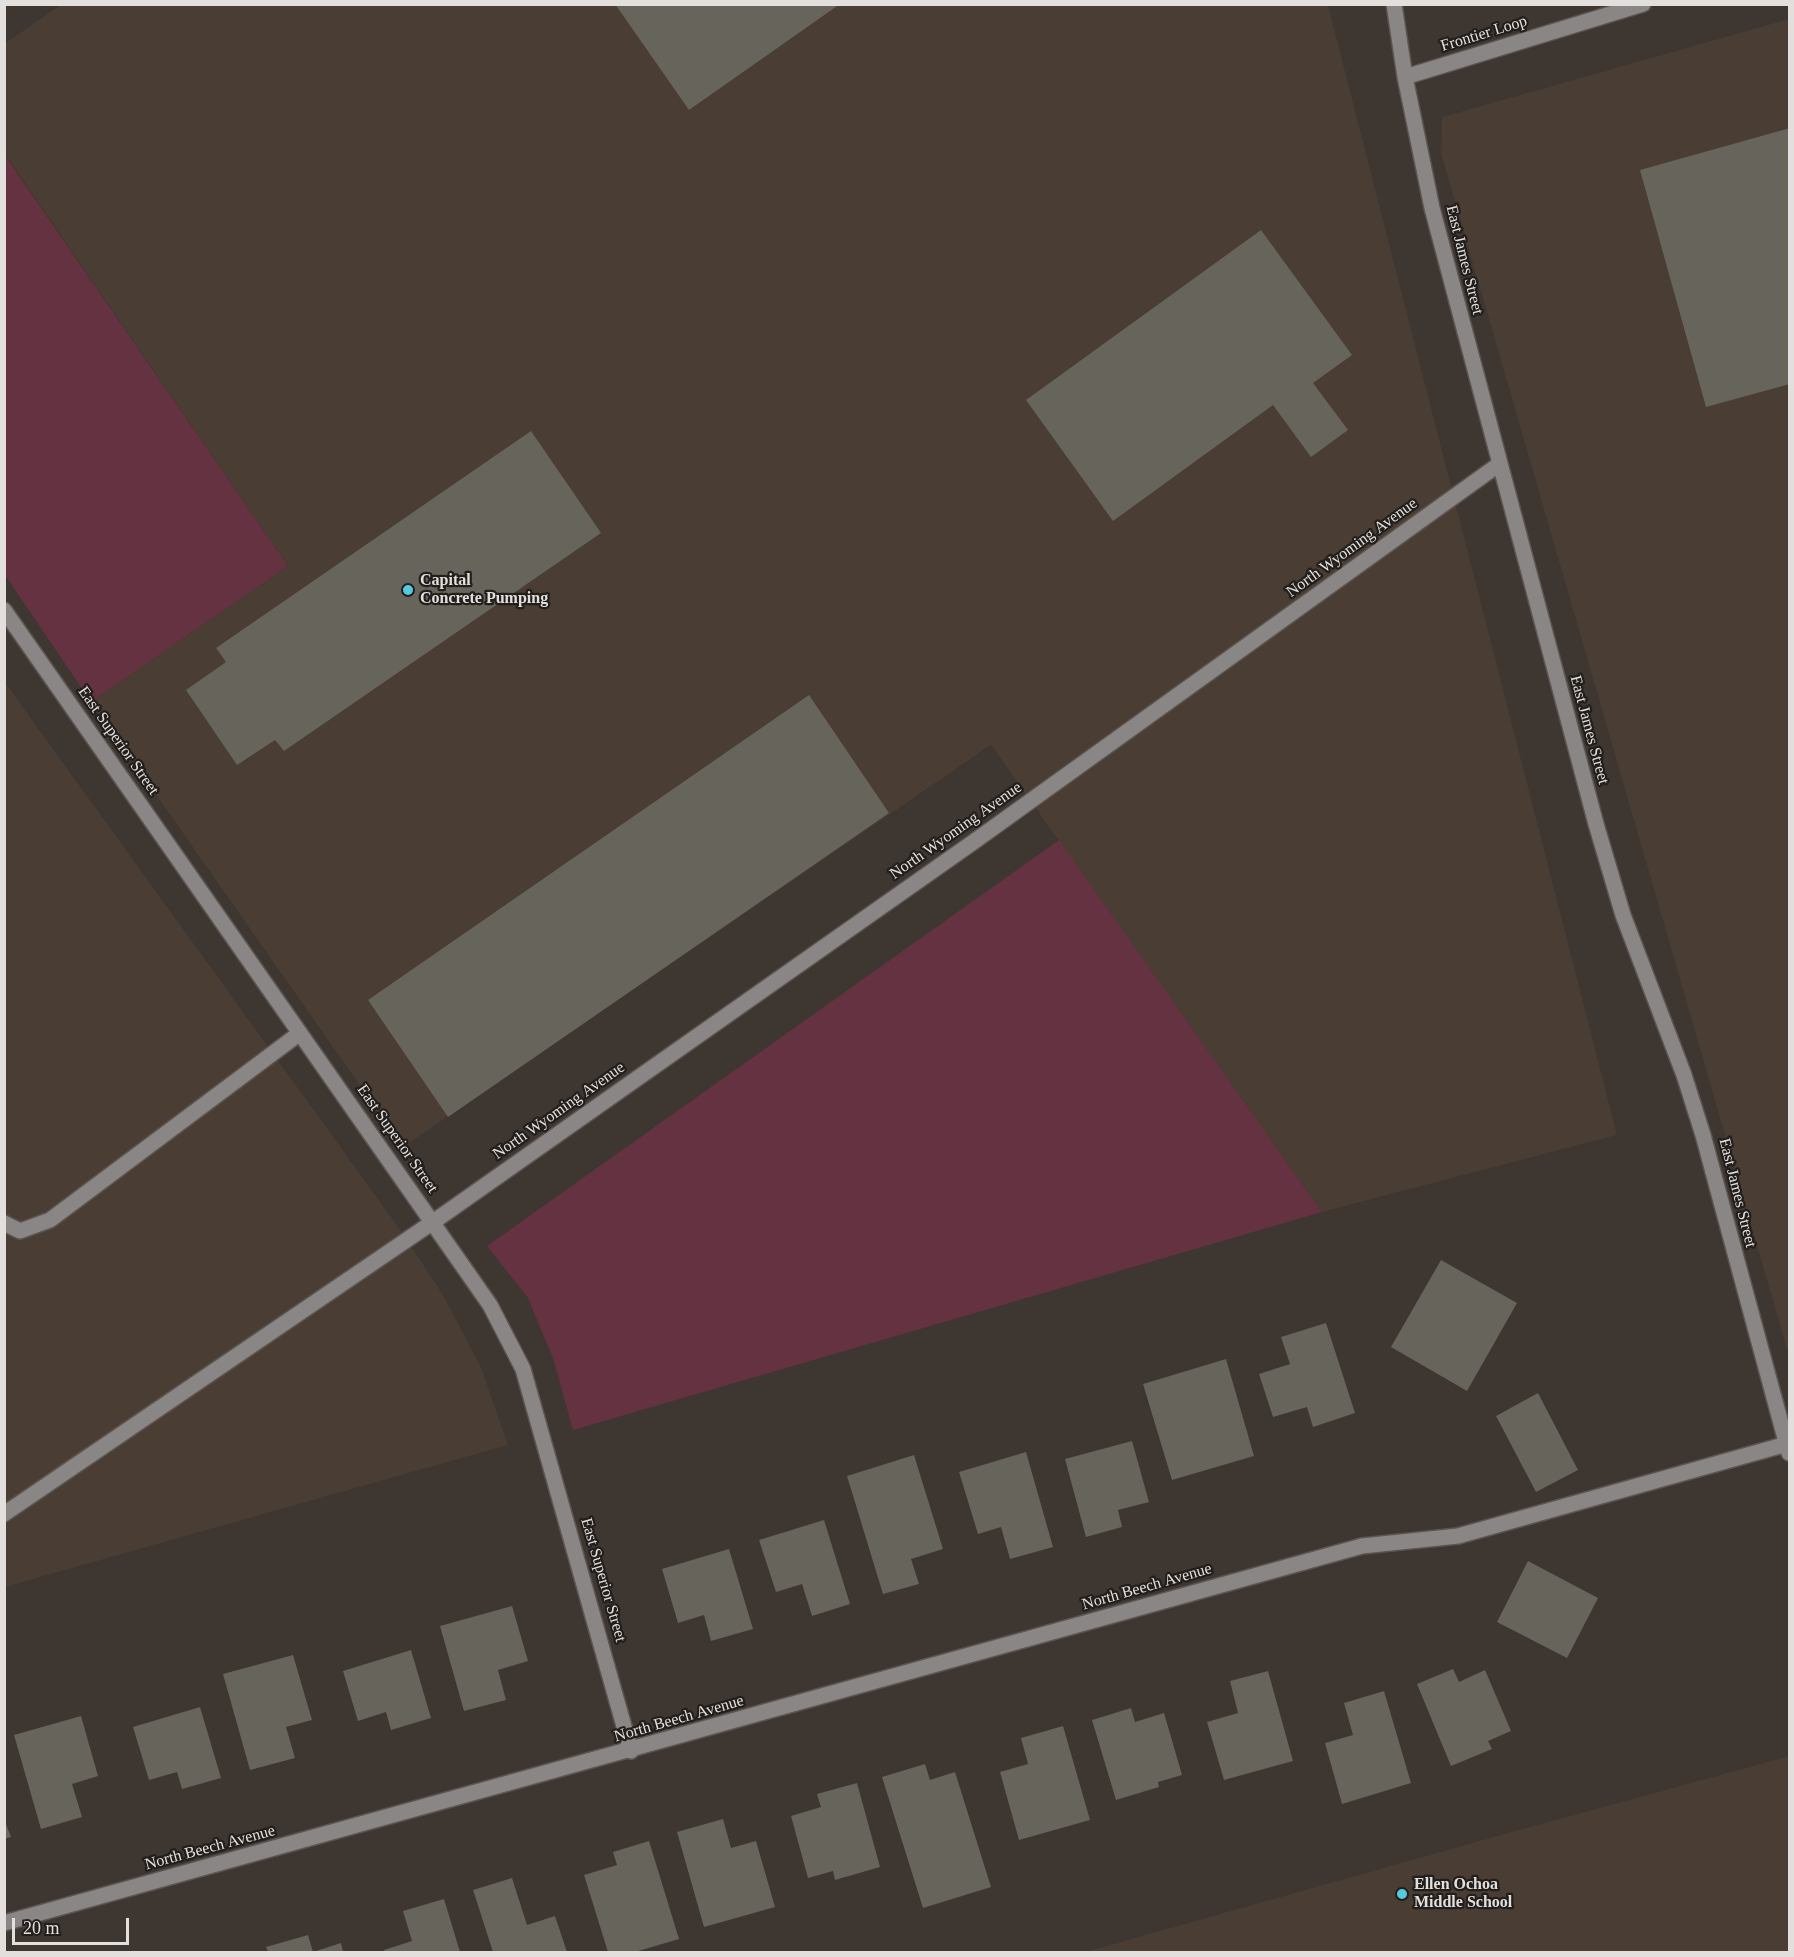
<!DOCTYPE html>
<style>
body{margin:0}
#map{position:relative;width:1794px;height:1957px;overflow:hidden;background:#3d3631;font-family:Georgia,serif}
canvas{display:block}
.frame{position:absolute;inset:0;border:6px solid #e3dfdc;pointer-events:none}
.scale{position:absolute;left:12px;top:1918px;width:117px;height:27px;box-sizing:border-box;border:3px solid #e3dfdc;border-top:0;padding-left:8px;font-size:18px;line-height:21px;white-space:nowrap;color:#e3dfdc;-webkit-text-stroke:4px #211e1c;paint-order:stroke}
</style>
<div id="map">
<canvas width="1794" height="1957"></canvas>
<div class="frame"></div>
<div class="scale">20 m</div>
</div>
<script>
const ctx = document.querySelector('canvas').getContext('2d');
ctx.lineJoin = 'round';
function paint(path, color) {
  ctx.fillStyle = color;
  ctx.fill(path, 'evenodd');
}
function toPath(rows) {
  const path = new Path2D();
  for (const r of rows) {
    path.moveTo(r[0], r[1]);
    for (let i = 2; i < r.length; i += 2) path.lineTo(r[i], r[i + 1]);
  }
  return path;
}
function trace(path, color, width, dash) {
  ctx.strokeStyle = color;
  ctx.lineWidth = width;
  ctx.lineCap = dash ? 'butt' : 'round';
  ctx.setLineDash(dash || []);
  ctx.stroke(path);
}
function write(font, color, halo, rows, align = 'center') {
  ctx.font = font + ' Georgia,serif';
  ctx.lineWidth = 4.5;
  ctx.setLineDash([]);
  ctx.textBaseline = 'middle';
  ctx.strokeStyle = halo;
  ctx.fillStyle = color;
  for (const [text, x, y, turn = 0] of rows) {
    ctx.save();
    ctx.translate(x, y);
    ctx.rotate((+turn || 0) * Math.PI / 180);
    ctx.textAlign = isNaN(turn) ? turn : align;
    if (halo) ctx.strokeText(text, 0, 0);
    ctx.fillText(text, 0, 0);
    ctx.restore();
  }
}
paint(toPath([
 [62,4,1328,5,1617,1135,1322,1212,991,745,403,1147,91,702,288,566,5,154,4,44],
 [1789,19,1789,1356,1441,153,1442,117],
 [4,681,399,1228,443,1295,481,1367,508,1445,5,1587],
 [1789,1756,1789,1952,1085,1952,1497,1836]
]), '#493d34');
paint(toPath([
 [4,154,288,566,91,702,5,575],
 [1059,840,1322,1212,573,1430,553,1358,528,1298,487,1246]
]), '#643240');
paint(toPath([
 [615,4,840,4,689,110],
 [1790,128,1790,384,1706,407,1640,170],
 [1261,230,1352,355,1313,383,1348,430,1311,457,1273,405,1113,521,1026,400],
 [531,431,601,533,284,751,275,740,237,765,186,690,226,662,216,648],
 [809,695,889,813,448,1117,368,1000],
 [1441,1260,1517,1303,1467,1391,1391,1347],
 [1326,1323,1355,1413,1313,1427,1307,1407,1273,1417,1259,1374,1290,1364,1281,1337],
 [1226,1359,1254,1456,1172,1480,1143,1384],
 [1538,1393,1578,1470,1536,1492,1496,1416],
 [1132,1441,1149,1502,1118,1510,1122,1527,1086,1537,1065,1459],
 [1026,1452,1053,1547,1010,1559,1001,1527,978,1534,959,1472],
 [914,1455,943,1549,911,1559,919,1584,883,1594,847,1476],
 [824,1520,850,1604,812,1616,802,1584,776,1592,759,1540],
 [729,1549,753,1629,711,1641,704,1615,678,1623,662,1569],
 [1528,1561,1598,1598,1567,1658,1497,1622],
 [512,1606,528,1661,498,1670,506,1700,464,1711,440,1626],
 [411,1650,431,1718,391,1730,386,1712,358,1721,343,1671],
 [293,1655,312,1720,286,1727,295,1758,250,1770,223,1674],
 [1453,1669,1459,1682,1485,1670,1511,1731,1488,1741,1492,1749,1451,1766,1417,1684],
 [1268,1671,1293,1761,1224,1780,1207,1722,1238,1713,1230,1681],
 [1384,1691,1411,1783,1342,1804,1325,1743,1353,1735,1344,1703],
 [200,1707,221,1778,182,1789,177,1772,149,1780,133,1727],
 [1131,1708,1135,1722,1164,1713,1182,1775,1158,1782,1159,1787,1116,1800,1092,1720],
 [81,1716,98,1776,72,1784,82,1817,41,1829,14,1735],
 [1063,1726,1090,1820,1019,1840,1000,1772,1028,1764,1021,1738],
 [925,1764,930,1780,955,1772,991,1887,923,1908,882,1777],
 [857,1783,880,1867,835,1880,833,1871,808,1878,791,1816,821,1807,817,1794],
 [4,1819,11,1837,4,1839],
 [723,1819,731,1848,756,1841,775,1907,704,1927,677,1832],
 [649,1841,679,1939,635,1952,608,1952,584,1875,617,1865,613,1852],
 [512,1878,527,1925,555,1916,567,1952,493,1952,473,1890],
 [444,1899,460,1952,384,1952,384,1950,412,1941,403,1911],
 [308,1935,313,1952,341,1943,343,1952,268,1952,266,1947]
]), '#67645c');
const minor = toPath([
 [1394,4,1405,77,1432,208,1596,824,1623,915,1684,1075,1703,1135,1789,1453],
 [1405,77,1643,4],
 [4,610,490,1305,523,1369,631,1751],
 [4,1223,20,1231,50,1220,300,1033],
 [4,1514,433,1222,972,843,1498,465],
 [4,1923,1362,1546,1458,1536,1787,1444]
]);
trace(minor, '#5b5450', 18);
trace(minor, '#8a8685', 15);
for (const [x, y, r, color] of [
 [408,590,6,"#55cadf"],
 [1402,1894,6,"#55cadf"]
]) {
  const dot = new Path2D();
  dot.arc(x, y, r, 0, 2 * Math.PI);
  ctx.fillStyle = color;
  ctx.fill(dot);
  trace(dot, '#211e1c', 2);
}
write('16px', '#e3dfdc', '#211e1c', [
 ["Frontier Loop",1484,34,-17],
 ["East James Street",1464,260,76],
 ["North Wyoming Avenue",1352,548,-36],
 ["East James Street",1589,730,75],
 ["East Superior Street",118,741,55],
 ["North Wyoming Avenue",956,831,-35],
 ["North Wyoming Avenue",559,1111,-35],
 ["East Superior Street",397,1139,55],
 ["East James Street",1737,1193,76],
 ["East Superior Street",603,1580,74],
 ["North Beech Avenue",1147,1587,-16],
 ["North Beech Avenue",679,1719,-16],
 ["North Beech Avenue",210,1848,-15]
]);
write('bold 16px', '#e3dfdc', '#211e1c', [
 ["Capital",420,581],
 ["Concrete Pumping",420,599],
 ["Ellen Ochoa",1414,1885],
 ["Middle School",1414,1903]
], 'left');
</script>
